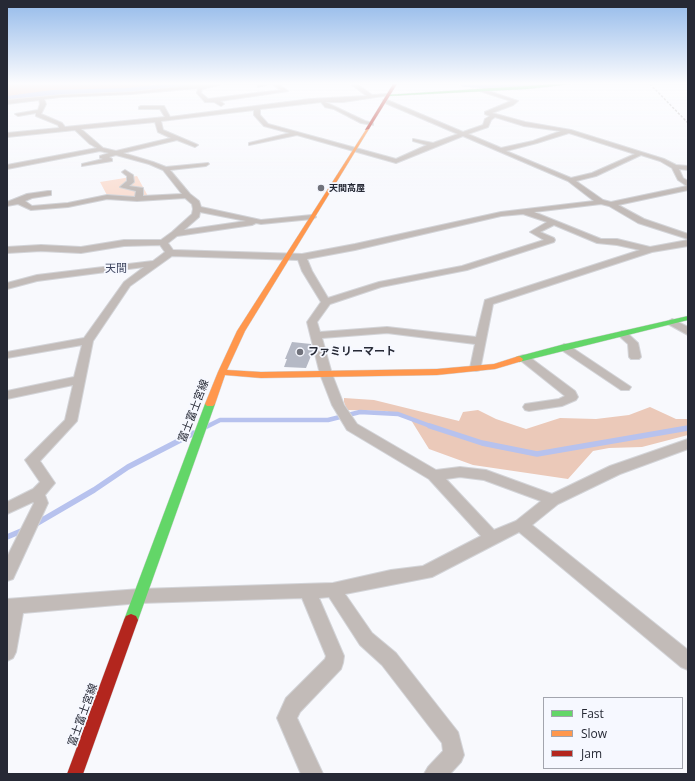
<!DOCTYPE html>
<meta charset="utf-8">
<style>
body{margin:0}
#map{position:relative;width:695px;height:781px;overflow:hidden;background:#f8f9fd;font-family:"Open Sans",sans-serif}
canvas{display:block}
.frame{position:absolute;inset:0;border:8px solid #262935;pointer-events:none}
.legend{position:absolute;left:543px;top:697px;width:140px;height:72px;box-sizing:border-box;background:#f6f8ff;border:1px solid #a3a5ae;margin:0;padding:5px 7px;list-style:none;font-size:12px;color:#262935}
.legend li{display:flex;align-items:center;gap:8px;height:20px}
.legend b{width:20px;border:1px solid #a3a5ae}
</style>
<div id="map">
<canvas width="695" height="781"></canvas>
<div class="frame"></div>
<ul class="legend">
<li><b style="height:5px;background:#63d668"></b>Fast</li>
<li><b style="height:5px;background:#ff974d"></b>Slow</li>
<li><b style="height:5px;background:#b3261e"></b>Jam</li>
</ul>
</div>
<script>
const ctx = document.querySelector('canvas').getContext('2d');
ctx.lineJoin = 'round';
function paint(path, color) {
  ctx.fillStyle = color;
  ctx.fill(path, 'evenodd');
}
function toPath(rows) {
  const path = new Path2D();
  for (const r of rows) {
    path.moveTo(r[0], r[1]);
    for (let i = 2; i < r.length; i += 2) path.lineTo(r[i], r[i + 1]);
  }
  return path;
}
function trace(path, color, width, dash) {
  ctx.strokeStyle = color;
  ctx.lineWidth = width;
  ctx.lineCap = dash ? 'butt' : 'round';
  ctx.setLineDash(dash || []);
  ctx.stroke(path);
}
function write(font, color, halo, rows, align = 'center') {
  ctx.font = font + ' "Open Sans","Noto Sans JP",sans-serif';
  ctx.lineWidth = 3.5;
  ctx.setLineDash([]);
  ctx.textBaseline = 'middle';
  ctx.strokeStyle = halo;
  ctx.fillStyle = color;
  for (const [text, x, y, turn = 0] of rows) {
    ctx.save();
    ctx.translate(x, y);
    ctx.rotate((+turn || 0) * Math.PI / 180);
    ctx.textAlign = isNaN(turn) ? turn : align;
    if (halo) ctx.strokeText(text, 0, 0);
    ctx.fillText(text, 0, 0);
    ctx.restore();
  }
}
paint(toPath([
 [137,176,149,198,108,197,100,182]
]), '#fae0d5');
paint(toPath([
 [7,84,153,84,137,91,51,95,7,102],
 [344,398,374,400,459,421,463,412,478,410,496,419,526,429,560,418,596,419,629,415,650,407,676,419,688,419,688,435,642,447,609,448,593,451,568,479,473,465,429,449,411,420,386,411,347,410,344,402]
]), '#ebc9b9');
trace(toPath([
 [206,427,220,420,328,420,360,412,398,414,433,427]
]), '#b7c2ee', 4.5);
trace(toPath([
 [430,426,482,443,537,454,688,428],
 [34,525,94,490,128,467,194,433],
 [7,537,26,529]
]), '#b7c2ee', 5.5);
paint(toPath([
 [160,84,199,84,194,87,127,94,52,96,7,102,7,96,52,90,127,88,160,84],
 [459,84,540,84,535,87,500,89,464,87,459,84]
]), '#b7c2ee');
paint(toPath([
 [292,342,311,344,313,351,306,368,284,367,287,359,285,359]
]), '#b5b9c5');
const street = toPath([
 [203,84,222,84,202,89,201,93,208,99,281,90,272,84,278,84,288,91,220,101,224,104,221,106,214,102,205,102,197,93,198,88,132,94,61,97,44,99,46,104,41,114,62,123,65,127,165,117,160,109,139,109,139,107,141,106,164,106,170,117,310,99,367,96,351,84,357,84,372,95,388,94,390,95,343,102,325,102,365,121,373,123,373,125,361,123,334,109,325,107,321,102,260,109,260,115,268,124,396,159,427,145,413,141,413,139,433,143,458,134,383,102,383,100,387,100,463,132,483,125,485,119,490,116,485,114,485,112,511,101,480,91,482,89,518,101,513,105,492,113,525,122,571,130,664,159,676,165,688,166,688,170,679,169,683,178,688,181,688,190,618,205,644,219,688,234,688,239,638,223,609,206,601,204,534,212,601,239,617,239,650,247,688,240,688,246,652,252,493,304,480,370,476,371,472,370,470,368,475,344,387,333,322,338,332,374,344,405,357,424,436,470,460,467,486,470,552,494,610,466,688,439,688,449,620,474,558,504,532,525,688,650,688,670,681,667,519,532,432,577,345,594,372,633,396,653,458,732,464,755,461,762,450,774,424,774,428,767,443,751,442,743,382,665,360,645,329,597,319,598,344,656,343,663,341,669,300,712,297,718,323,774,301,774,277,718,286,698,325,659,326,656,302,598,140,603,23,613,16,652,13,658,7,661,7,599,140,589,333,583,391,570,423,566,481,536,429,479,347,430,332,405,320,374,307,322,321,302,302,271,298,260,172,256,130,286,93,341,77,421,40,461,55,483,45,495,48,503,13,579,7,581,7,557,34,503,33,502,7,514,7,502,33,489,40,482,25,460,65,420,73,385,7,399,7,391,74,377,82,345,7,358,7,352,84,338,124,282,144,267,37,281,7,289,7,283,37,275,153,261,165,252,160,245,124,246,81,253,41,251,7,253,7,247,41,245,81,247,124,240,161,240,172,232,192,214,193,209,192,204,185,198,137,201,107,199,68,207,31,210,18,204,7,206,7,202,27,194,48,191,51,191,51,195,32,198,25,201,32,206,68,203,107,195,135,197,136,191,120,187,127,181,127,176,122,172,125,170,133,175,134,182,129,186,143,188,143,196,182,194,163,170,149,164,116,155,109,157,112,159,112,161,82,166,82,164,103,159,100,158,100,156,109,153,100,151,7,169,7,165,97,148,90,144,75,130,7,137,7,133,59,128,58,125,36,116,36,113,18,116,15,114,38,110,40,104,39,100,7,104,7,100,61,95,132,92,203,84],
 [254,110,254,115,264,126,290,133,249,143,249,145,297,135,396,163,463,136,568,181,594,201,501,212,355,244,302,254,173,250,168,243,177,236,252,225,256,223,261,224,312,219,316,217,312,215,261,220,201,207,199,201,190,194,170,170,206,166,209,164,208,163,166,167,153,162,123,153,177,140,195,147,198,145,163,130,161,121,254,110],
 [495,117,524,126,561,131,533,141,501,148,468,134,488,127,491,120,495,117],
 [155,122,158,132,171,138,116,151,103,148,81,129,155,122],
 [569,133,635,154,592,173,571,178,506,151,537,143,569,133],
 [641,155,660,161,672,168,678,180,687,186,611,202,603,200,576,181,596,176,641,155],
 [200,212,246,221,184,230,199,217,200,212],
 [523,214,547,222,530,232,544,240,462,266,379,282,328,298,312,271,307,259,355,250,501,216,523,214],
 [554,225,597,243,617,245,640,250,485,300,476,337,387,327,320,332,317,322,330,304,381,287,467,270,554,242,555,240,554,238,540,232,554,225],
 [460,477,484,480,541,501,516,521,494,530,446,479,460,477],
 [261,84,271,84,258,87,258,85,261,84],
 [672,319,688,327,688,335,668,324,667,322,672,319],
 [622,331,626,332,638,343,641,357,639,359,631,359,629,357,628,344,617,334,622,331],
 [564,344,568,345,631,387,629,390,621,390,560,349,559,347,564,344],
 [524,355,528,356,575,391,578,397,576,400,562,406,529,411,525,410,523,407,525,404,559,399,565,396,520,360,518,358,520,356,524,355]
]);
const fast = toPath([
 [555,84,572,84,527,89,388,96,386,95,555,84],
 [688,316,688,320,519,362,515,359,516,357,561,345,688,316],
 [210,401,215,404,138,620,136,624,131,626,126,624,124,620,205,404,210,401]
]);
const slow = toPath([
 [367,128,369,129,245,331,227,370,261,372,437,369,494,364,519,356,523,359,522,361,495,369,437,375,261,378,225,375,215,404,213,406,207,406,205,404,218,372,237,331,367,128]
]);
const jam = toPath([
 [393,84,397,84,369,129,365,130,393,84],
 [131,614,136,616,138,620,83,774,67,774,124,620,126,616,131,614]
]);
trace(street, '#d3d4d8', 2);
trace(fast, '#d3d4d8', 1);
trace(slow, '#d3d4d8', 1);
trace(jam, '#d3d4d8', 1);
paint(street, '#c2bbb8');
paint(fast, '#63d668');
paint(slow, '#ff974d');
paint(jam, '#b3261e');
trace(toPath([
 [650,84,688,123]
]), '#bbb8b9', 1.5, [2.5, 1.5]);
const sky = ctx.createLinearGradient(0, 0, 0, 194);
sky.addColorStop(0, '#94baea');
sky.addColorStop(0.43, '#fcfcfe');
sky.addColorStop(1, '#fcfcfe00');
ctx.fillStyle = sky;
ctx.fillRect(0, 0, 695, 194);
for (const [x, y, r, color] of [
 [321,188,4,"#70727b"],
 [300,352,4,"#70727b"]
]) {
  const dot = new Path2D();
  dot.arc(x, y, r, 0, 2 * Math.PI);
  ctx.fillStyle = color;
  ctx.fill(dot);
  trace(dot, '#f6f8ff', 1.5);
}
write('bold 9px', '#262935', '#f6f8ff', [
 ["天間高屋",329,188]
], 'left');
write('11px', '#3d445e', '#f6f8ff', [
 ["天間",116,269]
]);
write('bold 11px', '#262935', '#f6f8ff', [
 ["ファミリーマート",308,352]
], 'left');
write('11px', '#262935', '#f6f8ff', [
 ["富士富士宮線",194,411,-69],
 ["富士富士宮線",83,715,-70]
]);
</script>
